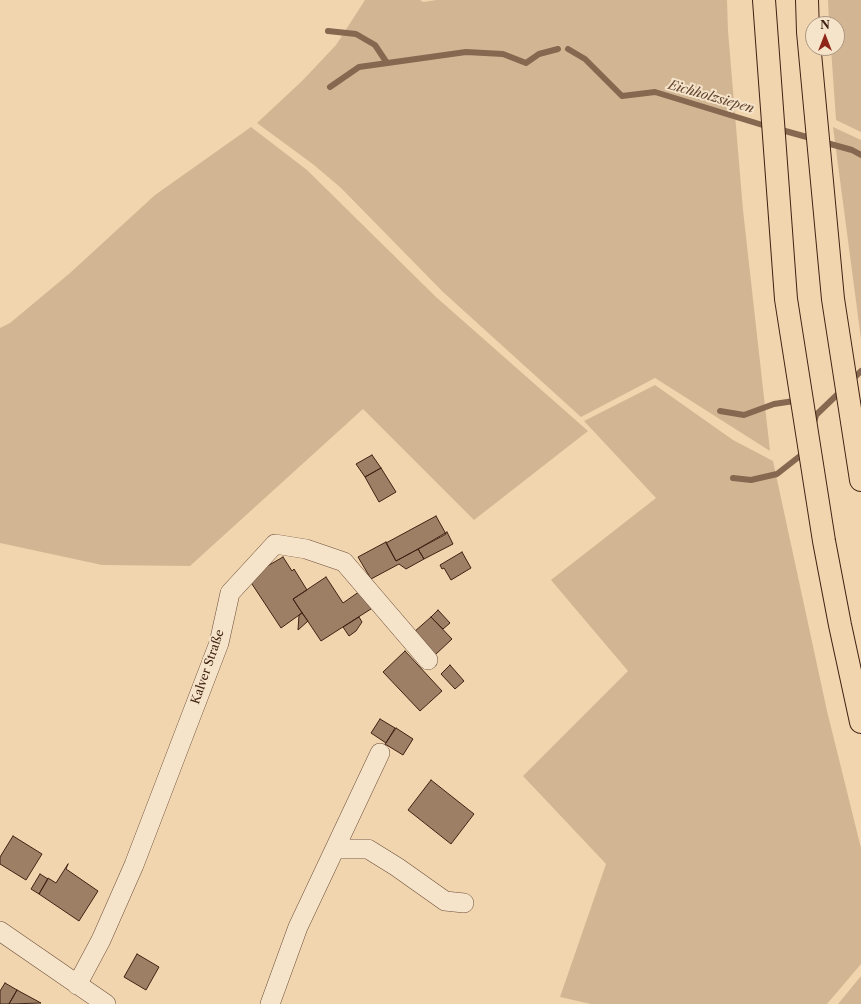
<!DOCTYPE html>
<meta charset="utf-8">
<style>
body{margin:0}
#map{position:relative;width:861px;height:1004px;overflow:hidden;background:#f0d5ae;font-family:"Libre Caslon Text",serif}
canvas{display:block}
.north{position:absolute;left:805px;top:16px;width:40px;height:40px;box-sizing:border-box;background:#f5e4ca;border:1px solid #ad9681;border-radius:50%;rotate:0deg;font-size:11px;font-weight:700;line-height:16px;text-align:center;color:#412113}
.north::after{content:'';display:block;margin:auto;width:14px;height:18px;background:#8f2418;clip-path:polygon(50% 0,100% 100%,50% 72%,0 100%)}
</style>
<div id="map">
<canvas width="861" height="1004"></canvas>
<div class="north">N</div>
</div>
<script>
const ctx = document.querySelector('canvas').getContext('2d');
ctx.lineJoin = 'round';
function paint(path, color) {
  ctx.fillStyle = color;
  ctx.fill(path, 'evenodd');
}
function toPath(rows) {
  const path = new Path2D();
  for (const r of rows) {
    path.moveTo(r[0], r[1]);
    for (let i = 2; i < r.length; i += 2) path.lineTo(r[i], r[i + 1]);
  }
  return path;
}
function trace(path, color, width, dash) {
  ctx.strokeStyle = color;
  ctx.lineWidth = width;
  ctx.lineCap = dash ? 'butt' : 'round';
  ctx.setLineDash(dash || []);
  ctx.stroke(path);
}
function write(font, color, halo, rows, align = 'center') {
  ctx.font = font + ' "Libre Caslon Text",serif';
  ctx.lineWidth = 4;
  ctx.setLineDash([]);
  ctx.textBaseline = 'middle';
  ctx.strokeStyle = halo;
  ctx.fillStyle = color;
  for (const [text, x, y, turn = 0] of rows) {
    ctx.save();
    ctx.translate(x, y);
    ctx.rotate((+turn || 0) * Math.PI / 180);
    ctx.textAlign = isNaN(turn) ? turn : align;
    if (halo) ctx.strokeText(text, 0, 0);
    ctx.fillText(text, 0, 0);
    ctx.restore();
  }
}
paint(toPath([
 [365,0,420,0,423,2,437,0,727,0,728,31,743,210,770,451,655,378,581,417,443,292,341,188,314,165,257,123,302,81,336,45],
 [828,0,861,0,861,132,836,120,831,48,837,48,837,24,829,24],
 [251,127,307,170,436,297,588,431,474,520,363,409,190,566,102,565,0,543,0,328,10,323,70,273,155,195],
 [833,127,861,140,861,339],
 [655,385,733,440,773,461,827,711,861,848,861,964,827,1004,591,1004,560,997,606,864,523,776,628,671,551,580,656,498,584,421],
 [861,976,861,1004,838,1004]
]), '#d2b694');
trace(toPath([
 [328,31,356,34,375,45,387,63],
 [568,49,585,59,622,96,655,92,769,127],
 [330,87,359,67,466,52,503,54,526,63,539,54,558,49],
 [778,129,814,139],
 [823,142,852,150,861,155],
 [851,381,861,371],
 [720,411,744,415,774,404,794,401,797,404],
 [814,423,816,415,842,390],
 [733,478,751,480,777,474,805,452]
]), '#866850', 6);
const building = toPath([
 [372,455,381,468,365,477,356,464,372,455],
 [381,468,396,492,379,502,365,477,381,468],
 [436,516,446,534,396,561,386,543,436,516],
 [447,532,453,544,424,559,418,549,447,532],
 [386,542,396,561,418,549,424,559,406,569,399,564,371,579,358,557,386,542],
 [462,552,471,568,451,580,444,568,442,569,440,565,462,552],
 [283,557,292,571,294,569,307,590,293,599,302,613,281,628,250,581,264,568,283,557],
 [326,577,343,603,363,589,374,607,321,641,293,599,326,577],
 [438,610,450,623,443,629,431,617,438,610],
 [302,613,308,621,298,630,299,615,302,613],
 [359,617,362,622,356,631,349,636,343,627,359,617],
 [431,617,452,639,435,655,414,632,431,617],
 [405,651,442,691,420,711,383,672,405,651],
 [450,665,464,681,455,689,441,674,450,665],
 [380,719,395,728,386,743,371,733,380,719],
 [396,728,413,739,403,755,385,744,396,728],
 [431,780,474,814,451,844,408,810,431,780],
 [13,836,42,854,26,880,0,864,0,857,13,836],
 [68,864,66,869,98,891,79,921,39,894,48,878,56,883,68,864],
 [40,874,48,879,39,894,31,889,40,874],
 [137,954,159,967,146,990,124,977,137,954],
 [5,983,17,990,9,1004,0,1004,0,991,5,983],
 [17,990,41,1003,9,1004,17,990]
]);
paint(building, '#9c7f64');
trace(building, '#412113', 1);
const minor = toPath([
 [335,849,368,849,397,867,445,901,464,903],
 [0,931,106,1004],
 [77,985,101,940,134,865,219,643,230,593,275,544,306,549,344,562,428,660],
 [270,1004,298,927,380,753]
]);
const highway = toPath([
 [764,0,786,299,824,541,840,625,861,722],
 [807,0,808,32,833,299,861,480]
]);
trace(minor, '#6d4e3a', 20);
trace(highway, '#412113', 24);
trace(minor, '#f5e4ca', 19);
trace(highway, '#f0d5ae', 22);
write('12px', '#412113', '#f5e4ca', [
 ["Kalver Straße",208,667,-71]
]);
write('italic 13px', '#644532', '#f5e4ca', [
 ["Eichholzsiepen",711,97,16]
]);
</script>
